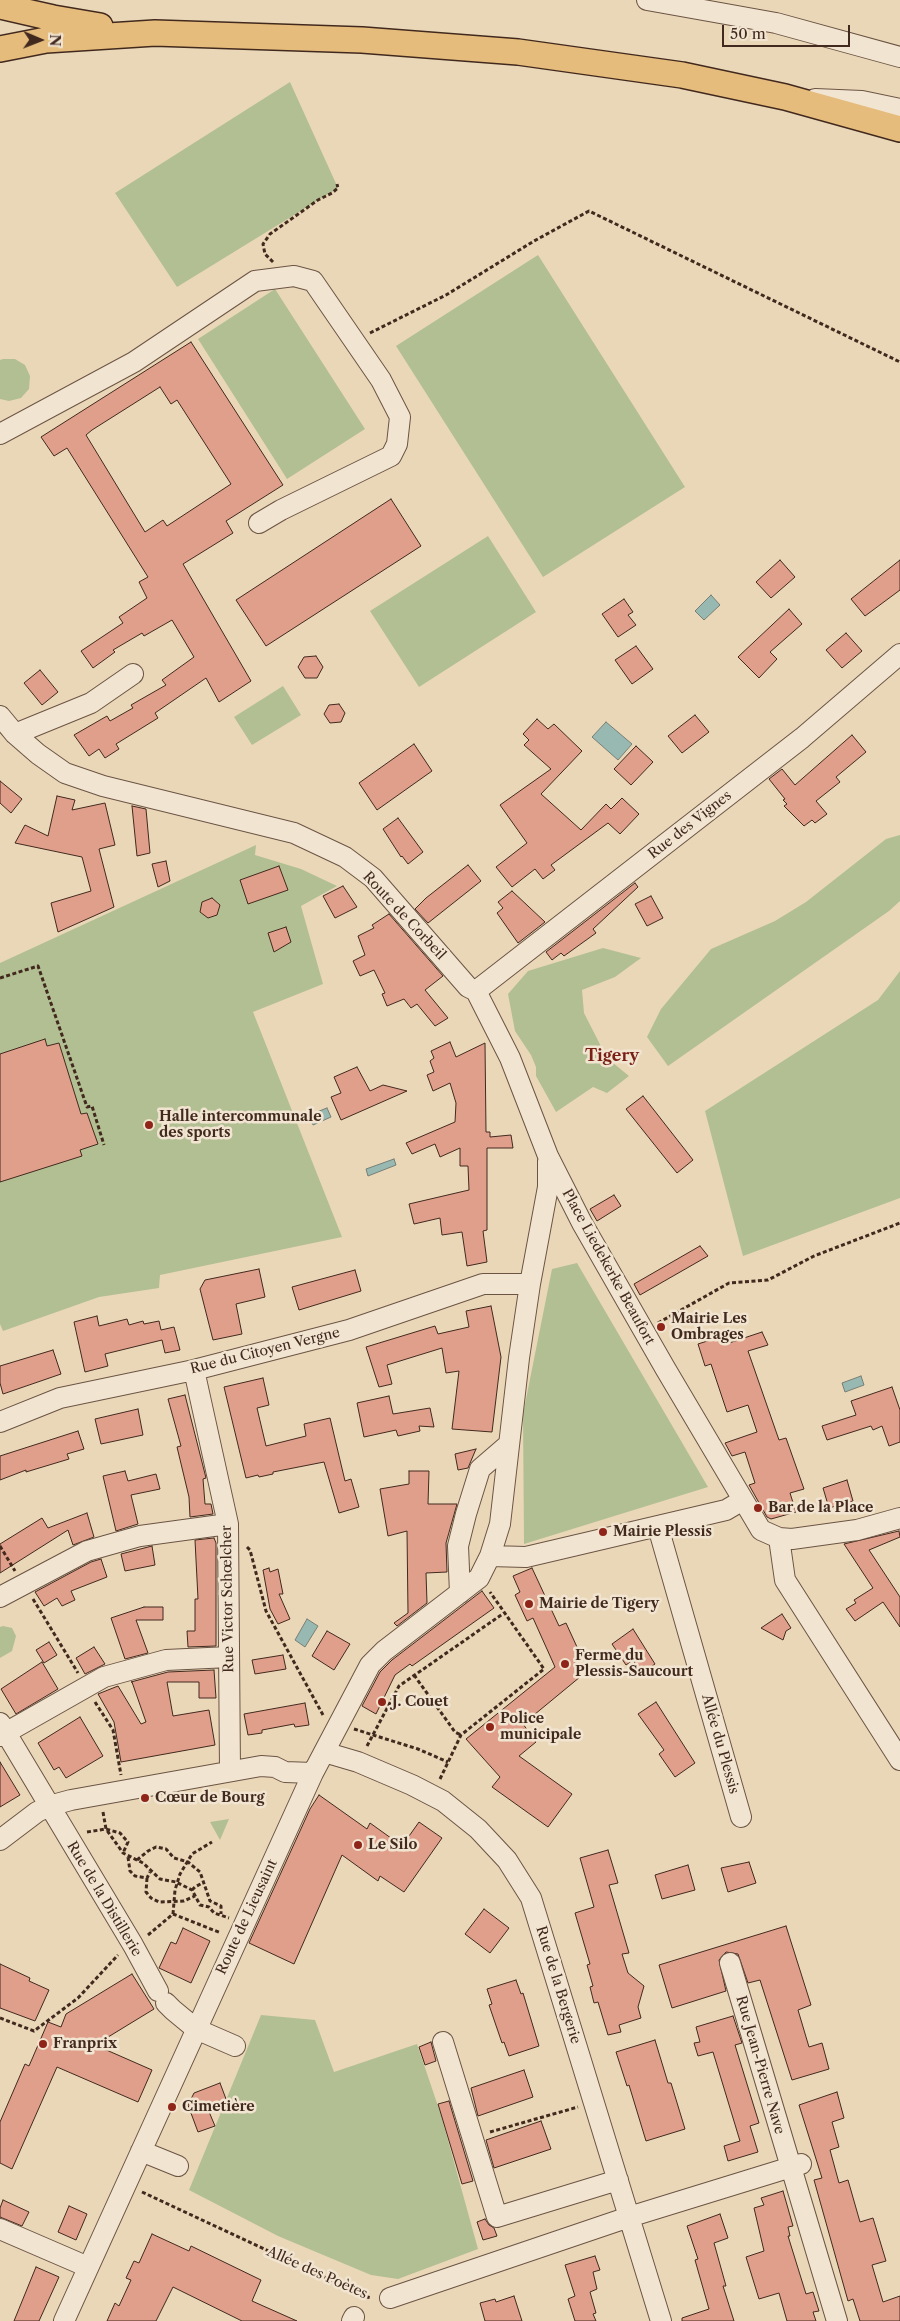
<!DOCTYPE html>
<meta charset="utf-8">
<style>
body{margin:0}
#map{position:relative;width:900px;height:2321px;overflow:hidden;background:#ead7b8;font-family:"Libre Caslon Text",serif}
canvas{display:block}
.north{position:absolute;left:15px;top:15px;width:50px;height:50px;-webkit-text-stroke:4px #f1e5d1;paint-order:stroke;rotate:91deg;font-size:14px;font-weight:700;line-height:20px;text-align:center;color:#42291e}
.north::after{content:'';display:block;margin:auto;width:18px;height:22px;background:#42291e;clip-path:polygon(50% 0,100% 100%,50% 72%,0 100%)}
.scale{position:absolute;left:722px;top:25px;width:128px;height:22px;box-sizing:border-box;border:2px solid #42291e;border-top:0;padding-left:6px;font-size:15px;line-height:18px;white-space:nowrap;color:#42291e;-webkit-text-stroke:4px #f1e5d1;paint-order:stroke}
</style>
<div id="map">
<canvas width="900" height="2321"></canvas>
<div class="north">N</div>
<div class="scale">50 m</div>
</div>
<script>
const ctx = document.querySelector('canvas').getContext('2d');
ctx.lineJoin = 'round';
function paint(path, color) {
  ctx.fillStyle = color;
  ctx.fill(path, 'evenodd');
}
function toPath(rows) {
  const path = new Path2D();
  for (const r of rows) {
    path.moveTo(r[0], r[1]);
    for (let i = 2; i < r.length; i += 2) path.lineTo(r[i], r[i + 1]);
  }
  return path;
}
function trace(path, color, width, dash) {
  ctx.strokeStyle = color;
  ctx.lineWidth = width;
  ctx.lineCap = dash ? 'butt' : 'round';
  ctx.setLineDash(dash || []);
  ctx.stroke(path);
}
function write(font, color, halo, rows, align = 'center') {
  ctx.font = font + ' "Libre Caslon Text",serif';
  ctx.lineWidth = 5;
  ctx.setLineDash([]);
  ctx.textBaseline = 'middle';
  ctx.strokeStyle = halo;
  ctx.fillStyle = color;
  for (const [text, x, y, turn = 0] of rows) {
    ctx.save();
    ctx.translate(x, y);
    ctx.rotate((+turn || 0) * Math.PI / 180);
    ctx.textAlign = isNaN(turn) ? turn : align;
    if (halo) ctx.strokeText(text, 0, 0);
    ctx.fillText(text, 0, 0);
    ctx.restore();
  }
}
paint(toPath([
 [290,82,338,188,177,287,115,193],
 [538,255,685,487,543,577,396,346],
 [275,289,365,429,287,479,198,339],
 [3,359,15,359,25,365,30,376,29,389,21,398,9,401,0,399,0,360],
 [488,536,536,612,419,687,370,611],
 [283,686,301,715,252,745,234,717],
 [900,835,900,901,889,911,668,1066,647,1037,661,1009,711,949,775,921,806,902,886,839],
 [256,845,255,855,301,869,337,886,301,906,323,984,253,1012,342,1237,160,1275,159,1288,99,1297,3,1331,0,1324,0,963],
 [603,948,641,958,615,977,582,990,584,1013,607,1058,629,1076,607,1093,593,1087,556,1112,536,1076,536,1067,531,1055,515,1031,508,994,528,971],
 [900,971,900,1198,743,1256,705,1111,878,1000],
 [577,1263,708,1487,524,1544,523,1414,552,1269],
 [3,1626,12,1628,16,1636,12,1651,0,1658,0,1627],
 [229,1819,220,1840,210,1822],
 [261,2015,315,2020,334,2072,417,2044,441,2115,478,2249,398,2279,371,2275,278,2236,189,2190]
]), '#b2bf93');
const water = toPath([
 [711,595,720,605,704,620,695,611,711,595],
 [606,722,632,744,618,760,592,737,606,722],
 [327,1108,331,1117,313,1125,309,1115,327,1108],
 [394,1159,396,1165,368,1176,366,1169,394,1159],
 [861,1376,864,1385,845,1392,842,1383,861,1376],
 [307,1619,318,1626,305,1647,295,1640,307,1619]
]);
paint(water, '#98b9b1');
trace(water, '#767f76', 1);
const building = toPath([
 [191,342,283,485,226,521,233,533,183,564,251,681,219,702,206,678,155,713,158,718,116,744,119,749,105,758,99,749,89,756,74,735,107,716,110,721,133,708,131,705,166,685,162,680,194,657,172,620,144,636,142,633,113,650,115,652,93,668,81,651,123,623,119,617,147,598,139,582,148,577,67,448,54,456,41,437,191,342],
 [160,387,171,404,177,400,231,484,167,526,163,520,145,532,86,435,92,430,160,387],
 [391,499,421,546,266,646,236,600,391,499],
 [780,560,795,577,771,598,756,582,780,560],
 [900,560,900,590,865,616,851,599,900,560],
 [624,599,633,612,628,615,636,625,618,637,602,614,624,599],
 [789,609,802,624,770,652,777,659,759,678,738,657,789,609],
 [846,633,862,651,842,668,826,650,846,633],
 [636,646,653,669,632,684,615,660,636,646],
 [316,656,323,667,317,678,305,678,298,667,304,657,316,656],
 [40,670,58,692,42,705,24,683,40,670],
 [339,704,345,713,341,722,330,723,324,714,329,705,339,704],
 [695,715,709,732,682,753,668,736,695,715],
 [537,719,548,729,554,724,582,751,541,794,581,830,606,804,611,809,622,798,639,814,620,834,608,823,551,865,555,870,543,879,535,869,512,887,496,867,527,843,500,805,551,769,524,745,529,740,523,734,537,719],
 [852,735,866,752,836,777,840,782,816,801,827,814,815,823,812,820,804,826,784,806,787,804,783,800,785,799,769,779,782,769,795,785,852,735],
 [414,744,432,771,377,810,359,783,414,744],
 [636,746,653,762,631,785,614,769,636,746],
 [0,781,22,799,11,813,0,803,0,781],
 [57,796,75,800,72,810,105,803,115,845,99,849,114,907,58,932,51,903,91,891,82,857,15,843,25,825,48,836,57,796],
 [132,806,146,809,150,853,137,856,132,806],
 [398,818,423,852,408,864,402,856,401,857,383,829,398,818],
 [166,861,170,881,158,887,152,864,166,861],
 [468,865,481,881,428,923,415,909,426,898,468,865],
 [279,866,288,890,248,904,240,880,279,866],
 [635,883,638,887,593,929,596,933,564,956,561,953,552,960,546,952,635,883],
 [343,886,357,907,335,918,323,896,343,886],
 [512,891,545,922,518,943,497,913,503,908,498,902,512,891],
 [651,896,663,918,647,926,635,904,651,896],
 [212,898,220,905,217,915,208,918,200,912,202,902,212,898],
 [389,914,443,976,425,990,448,1018,435,1026,417,1004,411,1008,404,999,387,1006,382,994,385,993,374,970,360,976,353,961,365,955,358,936,374,928,372,925,389,914],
 [286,927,291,942,274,952,268,933,286,927],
 [45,1039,47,1046,59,1043,81,1114,87,1113,98,1144,80,1150,82,1156,0,1182,0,1054,45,1039],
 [450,1042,456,1057,485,1043,486,1132,490,1132,490,1137,511,1135,513,1148,487,1148,487,1230,483,1231,487,1262,467,1266,462,1232,442,1235,440,1218,414,1224,409,1204,469,1190,468,1166,460,1166,460,1148,440,1157,435,1144,412,1154,406,1143,455,1122,456,1103,450,1083,433,1091,427,1075,434,1072,430,1061,434,1058,431,1051,450,1042],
 [357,1067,370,1091,383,1085,407,1091,341,1120,331,1097,341,1093,334,1077,357,1067],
 [643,1096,693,1160,677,1173,626,1109,643,1096],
 [614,1195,621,1206,597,1221,590,1209,614,1195],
 [700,1246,708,1256,640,1295,634,1284,700,1246],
 [259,1269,265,1297,236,1304,242,1334,213,1340,200,1289,205,1280,259,1269],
 [355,1270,361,1291,299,1310,292,1287,355,1270],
 [491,1306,501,1357,492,1432,452,1429,459,1371,446,1373,442,1348,387,1365,392,1384,379,1387,366,1347,435,1326,438,1334,469,1327,466,1311,491,1306],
 [97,1316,99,1326,127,1319,129,1325,143,1321,144,1324,159,1321,161,1330,174,1327,180,1350,165,1353,162,1340,105,1354,108,1366,85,1372,74,1322,97,1316],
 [762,1332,768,1345,748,1351,779,1440,786,1438,804,1489,790,1493,796,1512,771,1519,767,1517,749,1485,755,1483,745,1452,732,1456,725,1443,757,1432,748,1405,727,1412,711,1364,705,1366,698,1344,723,1336,726,1344,762,1332],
 [53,1350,61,1374,3,1394,0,1383,0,1366,53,1350],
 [263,1378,269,1405,257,1408,266,1446,306,1436,304,1424,330,1418,345,1481,351,1479,359,1507,339,1513,324,1462,273,1472,273,1474,259,1477,258,1475,246,1478,224,1387,263,1378],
 [892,1387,900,1410,900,1442,889,1446,882,1426,873,1430,871,1426,827,1440,822,1426,856,1415,851,1401,892,1387],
 [185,1395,206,1478,203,1479,205,1504,211,1504,213,1514,190,1517,189,1497,177,1447,181,1446,168,1399,185,1395],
 [389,1396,393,1414,430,1408,434,1427,419,1426,420,1431,398,1436,396,1430,364,1437,357,1403,389,1396],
 [138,1409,143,1435,101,1444,95,1419,138,1409],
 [78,1431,84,1449,67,1454,69,1459,26,1472,26,1470,0,1480,0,1456,78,1431],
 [476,1449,468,1468,458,1470,455,1454,476,1449],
 [125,1471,128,1481,156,1474,160,1489,131,1495,138,1524,116,1531,103,1476,125,1471],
 [409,1471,429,1471,428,1504,457,1504,446,1543,447,1572,426,1573,427,1603,397,1626,394,1623,408,1613,407,1531,388,1536,380,1489,409,1484,409,1471],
 [847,1480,853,1501,829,1508,823,1488,847,1480],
 [87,1513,94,1537,73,1545,68,1530,0,1573,0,1544,42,1518,48,1528,87,1513],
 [899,1531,900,1537,869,1550,900,1597,900,1627,883,1602,855,1621,846,1609,856,1603,854,1600,873,1588,844,1544,899,1531],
 [214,1538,216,1543,216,1646,188,1647,187,1631,195,1631,195,1599,198,1599,195,1540,214,1538],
 [152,1546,155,1565,125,1571,121,1554,152,1546],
 [101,1559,107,1577,71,1591,75,1600,62,1606,57,1598,44,1606,35,1592,91,1562,101,1559],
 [269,1568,270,1572,278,1569,283,1594,279,1594,290,1619,278,1624,270,1609,263,1570,269,1568],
 [532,1568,559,1626,566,1623,577,1647,578,1658,574,1660,580,1677,523,1724,536,1742,519,1756,572,1794,548,1827,492,1787,500,1777,466,1739,555,1667,533,1618,527,1621,515,1595,520,1592,513,1576,532,1568],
 [482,1591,494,1608,412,1666,410,1664,395,1675,376,1714,362,1706,380,1672,392,1660,482,1591],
 [144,1607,163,1607,163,1620,136,1620,148,1653,125,1659,111,1618,144,1607],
 [782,1614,791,1628,786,1631,783,1640,761,1628,782,1614],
 [633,1629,655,1664,642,1673,633,1660,626,1665,612,1644,633,1629],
 [327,1631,350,1644,334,1670,312,1656,327,1631],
 [49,1642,57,1655,44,1663,36,1650,49,1642],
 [94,1647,105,1664,85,1674,76,1658,94,1647],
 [283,1655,286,1669,255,1674,252,1660,283,1655],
 [42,1662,58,1689,16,1714,1,1689,42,1662],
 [214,1670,216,1698,199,1698,199,1682,167,1682,173,1716,209,1710,215,1745,121,1762,114,1722,98,1694,118,1686,141,1724,146,1722,132,1682,131,1682,168,1672,214,1670],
 [656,1702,695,1763,675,1777,659,1754,664,1750,638,1714,656,1702],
 [305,1703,309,1725,295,1727,294,1724,262,1730,262,1733,248,1735,244,1714,305,1703],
 [80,1717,103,1756,66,1778,59,1767,54,1770,38,1743,80,1717],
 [0,1762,20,1795,0,1807,0,1762],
 [319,1795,367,1829,370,1823,402,1846,419,1822,442,1838,404,1892,380,1876,378,1881,342,1855,294,1964,249,1943,310,1809,319,1795],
 [608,1850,618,1883,609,1885,629,1953,622,1954,628,1973,644,1986,638,2007,641,2018,619,2025,621,2032,608,2035,598,2002,594,2003,590,1987,593,1986,587,1965,590,1964,575,1913,594,1907,580,1858,608,1850],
 [749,1862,756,1883,728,1892,721,1868,749,1862],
 [688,1865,695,1890,662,1899,655,1875,688,1865],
 [484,1909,509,1928,490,1953,465,1934,484,1909],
 [786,1926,811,2005,798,2010,809,2047,822,2043,829,2069,792,2080,760,1980,748,1983,738,1954,726,1952,719,1960,726,1991,672,2008,659,1965,786,1926],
 [183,1928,210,1941,191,1983,159,1968,171,1942,176,1944,183,1928],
 [0,1964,30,1978,29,1981,49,1990,35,2021,0,2008,0,1964],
 [132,1974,154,2009,95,2045,152,2070,138,2102,57,2067,12,2169,0,2163,0,2122,25,2064,29,2066,48,2022,61,2027,66,2014,132,1974],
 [516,1980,521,1994,523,1993,539,2046,509,2056,504,2042,502,2043,489,2005,492,2004,487,1989,516,1980],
 [733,2016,742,2043,735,2045,759,2123,750,2126,758,2152,728,2161,724,2146,740,2141,713,2052,698,2056,694,2043,700,2042,696,2027,733,2016],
 [655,2040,668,2083,671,2083,685,2129,646,2141,629,2085,627,2086,616,2052,655,2040],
 [431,2042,436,2061,425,2065,419,2047,431,2042],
 [524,2070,533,2097,478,2116,471,2088,524,2070],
 [220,2083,226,2099,207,2107,215,2126,198,2132,188,2105,194,2093,220,2083],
 [837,2092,844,2118,832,2122,839,2147,830,2150,839,2183,848,2180,860,2222,873,2218,886,2261,872,2265,883,2302,900,2296,900,2321,860,2321,853,2299,848,2301,814,2180,822,2178,799,2105,837,2092],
 [449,2101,473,2181,462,2184,438,2104,449,2101],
 [541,2121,551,2149,494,2168,486,2140,541,2121],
 [783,2191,793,2226,788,2227,790,2236,788,2236,806,2294,813,2292,819,2311,813,2312,816,2321,787,2321,779,2293,759,2299,746,2257,764,2251,754,2208,764,2205,761,2198,783,2191],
 [3,2200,29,2212,22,2226,0,2217,0,2208,3,2200],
 [69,2206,87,2214,76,2240,58,2232,69,2206],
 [720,2214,728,2238,714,2243,726,2286,723,2286,734,2321,682,2321,682,2318,709,2309,695,2260,698,2259,687,2226,720,2214],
 [485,2219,489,2225,494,2228,497,2236,483,2240,477,2222,485,2219],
 [152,2234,189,2251,191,2246,261,2280,252,2301,297,2321,242,2321,173,2287,156,2321,107,2321,115,2303,119,2306,131,2280,126,2278,134,2261,139,2263,152,2234],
 [595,2256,600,2270,593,2272,597,2289,590,2292,596,2313,593,2314,596,2321,575,2321,568,2299,575,2296,565,2265,595,2256],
 [36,2267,59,2277,39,2321,14,2321,36,2267],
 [514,2296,522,2321,485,2321,480,2303,495,2299,496,2302,514,2296]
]);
paint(building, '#e09f8b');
trace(building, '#42291e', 1);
const minor = toPath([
 [647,0,776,23,900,57],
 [815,99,862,101,900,109],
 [0,434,134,362,255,281,294,276,313,281,381,380,400,417,397,444,391,456,281,510,259,523],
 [0,716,15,734,38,754,65,773,103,786,294,833,345,857,373,878,468,987,476,991,510,1058,548,1156,582,1223,665,1368,761,1530,779,1538,792,1539,857,1530,900,1518],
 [15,734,91,703,133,674],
 [476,991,802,738,900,654],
 [194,1370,228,1524,230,1771],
 [0,1422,60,1398,194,1370,349,1330,483,1284,530,1284],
 [658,1527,741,1817],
 [779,1538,785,1580,900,1760],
 [490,1556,526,1557,726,1510,743,1500],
 [460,1593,458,1546,466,1514,480,1469,509,1444],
 [0,1597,87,1551,140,1536,228,1524],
 [0,1723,133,1945,158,1991],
 [0,1736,104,1677,166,1660,229,1657],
 [324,1752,358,1762,412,1785,443,1801,478,1829,507,1860,531,1898,661,2321],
 [0,1840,37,1812,49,1806,71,1800,261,1766,275,1767,285,1772,313,1773],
 [730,1963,837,2321],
 [166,2003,173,2010,196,2029,235,2046],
 [443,2042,497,2217,618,2180],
 [141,2151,178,2166],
 [0,2229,88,2267],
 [390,2298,629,2217,801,2164],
 [64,2321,313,1773,370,1665,384,1651,479,1578,490,1556,500,1524,519,1358,530,1284,548,1187,548,1161],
 [352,2321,354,2317]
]);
const major = toPath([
 [0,6,53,18,100,26],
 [0,49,46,40,155,33,362,40,518,52,682,75,785,97,900,129]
]);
trace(minor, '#6c5444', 22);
trace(major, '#42291e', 28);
trace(toPath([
 [273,262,265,254,263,244,270,234,318,200,332,193,338,188,337,184],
 [370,333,446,295,534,241,589,211,900,362],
 [0,978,38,966,87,1107,92,1106,104,1145],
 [658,1323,729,1283,768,1280,814,1256,900,1223],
 [0,1546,15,1571],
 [247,1547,250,1550,266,1611,323,1715],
 [33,1599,78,1673],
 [414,1675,455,1732,461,1735],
 [95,1702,113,1730,121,1775],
 [354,1729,418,1749,448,1762],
 [367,1746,399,1686,504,1613],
 [440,1779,461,1735,544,1669,490,1592],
 [103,1812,106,1829,123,1853,143,1863,160,1879,176,1882,192,1890,200,1905,209,1907,214,1913,229,1918],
 [87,1832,106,1829,120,1833,128,1842,123,1853],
 [128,1857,130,1871,135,1876,147,1878,150,1872],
 [137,1860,148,1851,156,1847,166,1849,174,1858,188,1862,200,1872,210,1901,221,1906,221,1914],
 [147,1878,146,1892,151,1898,159,1902,184,1901,195,1896],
 [192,1890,195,1887,204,1882],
 [173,1914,175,1890,180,1874,192,1854,212,1842],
 [148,1935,173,1914,221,1933],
 [0,2018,34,2031,78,1998,118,1955],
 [490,2132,578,2107],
 [142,2192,367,2297,372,2298]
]), '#42291e', 3, [4, 2.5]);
trace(minor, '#f1e5d1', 20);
trace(major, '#e5bc7c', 25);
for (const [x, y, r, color] of [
 [149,1125,5,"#8f2418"],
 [661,1327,5,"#8f2418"],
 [758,1508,5,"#8f2418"],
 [603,1532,5,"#8f2418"],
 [529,1604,5,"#8f2418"],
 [565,1664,5,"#8f2418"],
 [382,1702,5,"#8f2418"],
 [490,1727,5,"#8f2418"],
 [145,1798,5,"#8f2418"],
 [358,1845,5,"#8f2418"],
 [43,2044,5,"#8f2418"],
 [172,2107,5,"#8f2418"]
]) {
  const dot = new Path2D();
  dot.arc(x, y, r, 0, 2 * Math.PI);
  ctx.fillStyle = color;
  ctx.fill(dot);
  trace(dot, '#f1e5d1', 2);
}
write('14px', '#42291e', '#f1e5d1', [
 ["Rue des Vignes",690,825,-38],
 ["Route de Corbeil",404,916,47],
 ["Place Liedekerke Beaufort",608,1267,61],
 ["Rue du Citoyen Vergne",265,1351,-14],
 ["Rue Victor Schœlcher",228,1599,-91],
 ["Allée du Plessis",720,1744,74],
 ["Rue de la Distillerie",104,1899,59],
 ["Route de Lieusaint",247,1917,-65],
 ["Rue de la Bergerie",558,1985,73],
 ["Rue Jean-Pierre Nave",760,2065,74],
 ["Allée des Poètes",317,2273,24]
]);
write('bold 14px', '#42291e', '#f1e5d1', [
 ["Halle intercommunale",159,1117],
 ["des sports",159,1133],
 ["Mairie Les",671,1319],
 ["Ombrages",671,1335],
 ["Bar de la Place",768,1508],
 ["Mairie Plessis",613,1532],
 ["Mairie de Tigery",539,1604],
 ["Ferme du",575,1656],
 ["Plessis-Saucourt",575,1672],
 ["J. Couet",392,1702],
 ["Police",500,1719],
 ["municipale",500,1735],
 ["Cœur de Bourg",155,1798],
 ["Le Silo",368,1845],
 ["Franprix",53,2044],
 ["Cimetière",182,2107]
], 'left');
write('bold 16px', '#7a1f14', '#f1e5d1', [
 ["Tigery",612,1056]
]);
</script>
